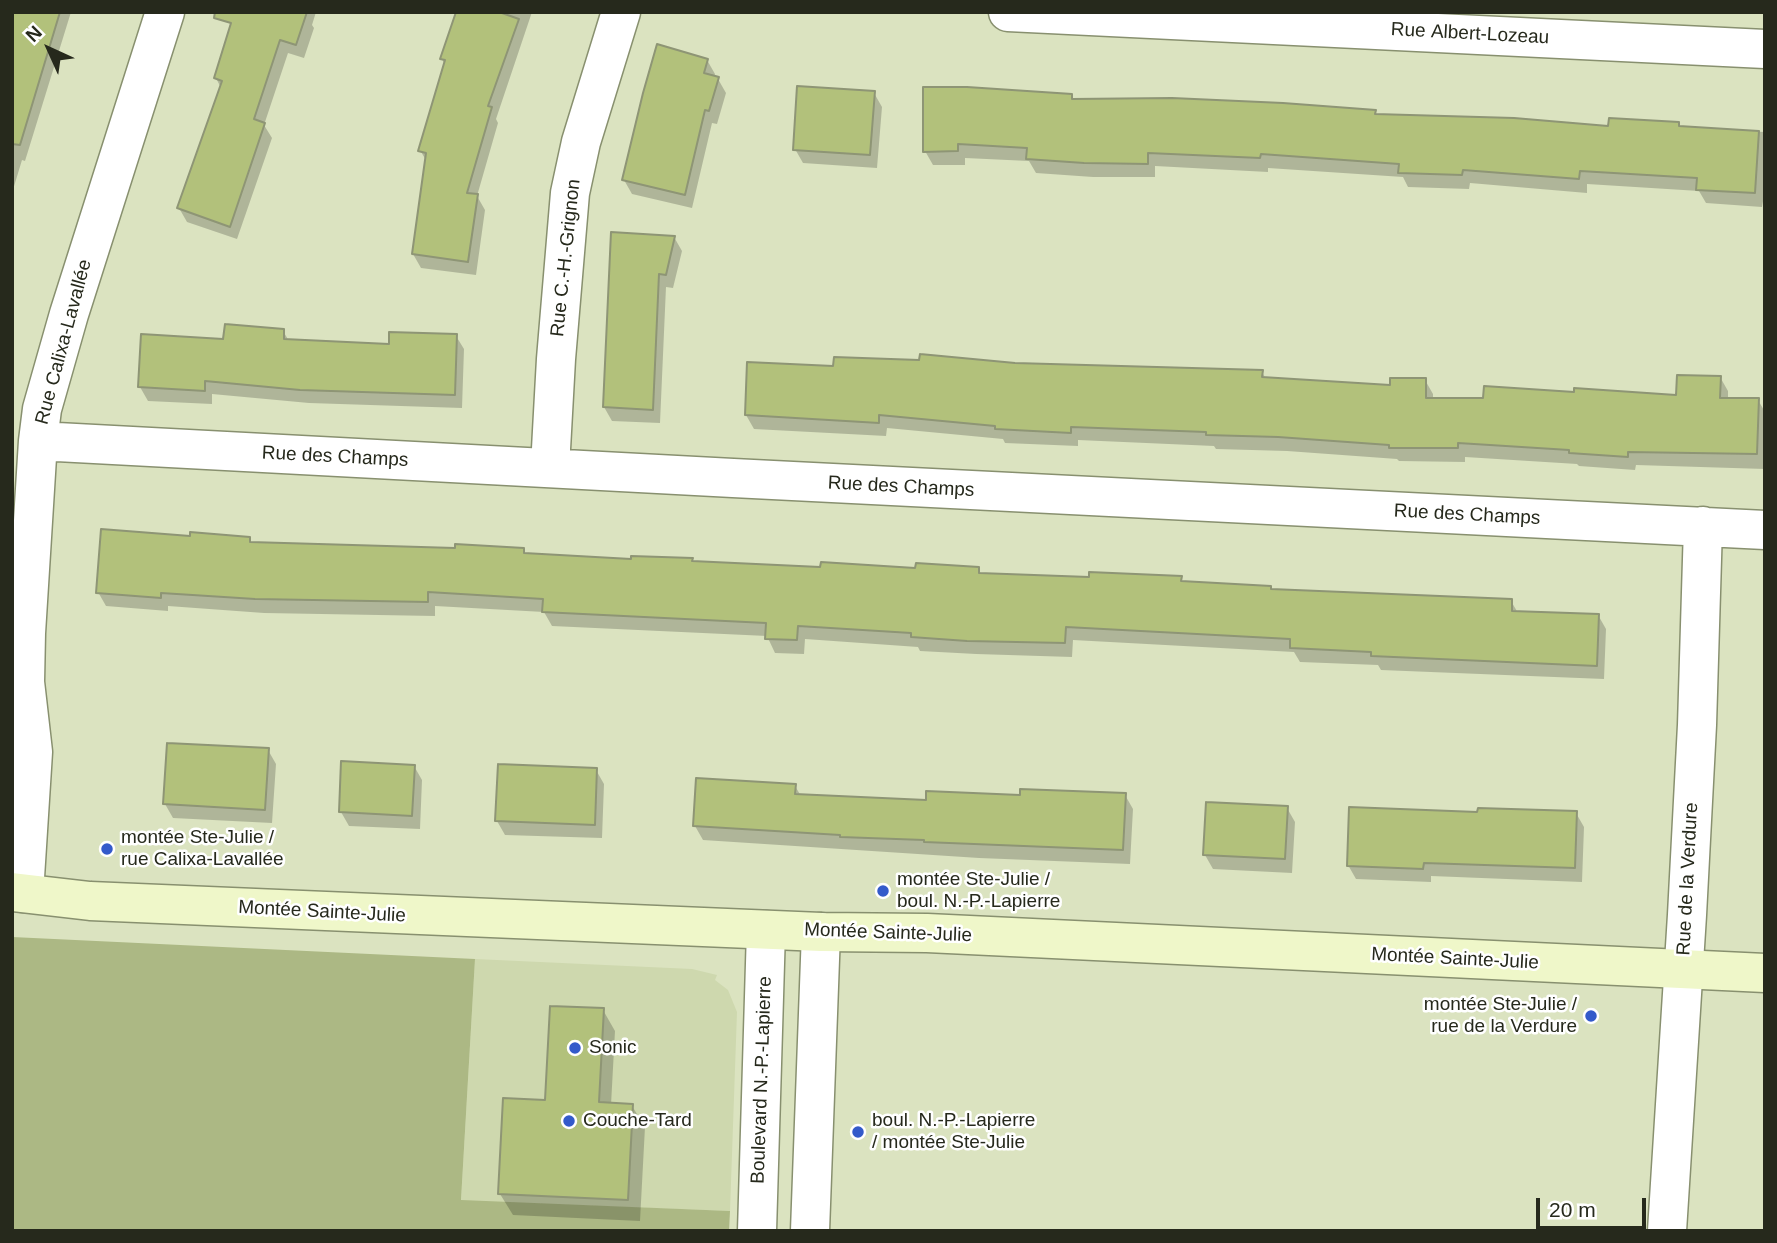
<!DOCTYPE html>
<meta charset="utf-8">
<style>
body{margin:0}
#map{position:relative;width:1777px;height:1243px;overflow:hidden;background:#dbe3c0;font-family:Arial,sans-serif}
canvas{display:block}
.frame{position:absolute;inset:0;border:14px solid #26291c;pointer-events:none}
.north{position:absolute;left:14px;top:14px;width:70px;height:70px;-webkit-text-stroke:5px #fff;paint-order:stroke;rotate:315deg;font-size:19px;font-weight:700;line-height:28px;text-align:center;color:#26291c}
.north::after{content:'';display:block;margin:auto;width:24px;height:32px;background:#26291c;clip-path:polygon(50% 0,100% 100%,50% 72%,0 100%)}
.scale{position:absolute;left:1536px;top:1198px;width:110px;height:32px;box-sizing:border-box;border:4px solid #26291c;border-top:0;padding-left:9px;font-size:21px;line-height:24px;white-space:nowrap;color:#26291c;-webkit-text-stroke:5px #fff;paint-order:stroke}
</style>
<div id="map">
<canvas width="1777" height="1243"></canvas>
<div class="frame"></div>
<div class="north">N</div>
<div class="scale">20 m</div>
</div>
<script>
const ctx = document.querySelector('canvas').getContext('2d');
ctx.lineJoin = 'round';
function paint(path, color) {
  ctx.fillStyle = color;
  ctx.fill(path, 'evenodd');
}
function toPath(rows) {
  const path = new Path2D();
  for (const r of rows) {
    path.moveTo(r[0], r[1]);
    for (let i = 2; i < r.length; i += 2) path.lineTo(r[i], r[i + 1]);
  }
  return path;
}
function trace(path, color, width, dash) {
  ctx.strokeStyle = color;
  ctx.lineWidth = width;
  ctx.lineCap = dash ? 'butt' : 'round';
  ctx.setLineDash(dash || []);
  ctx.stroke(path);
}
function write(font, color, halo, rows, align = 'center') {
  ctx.font = font + ' Arial,sans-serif';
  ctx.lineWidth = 5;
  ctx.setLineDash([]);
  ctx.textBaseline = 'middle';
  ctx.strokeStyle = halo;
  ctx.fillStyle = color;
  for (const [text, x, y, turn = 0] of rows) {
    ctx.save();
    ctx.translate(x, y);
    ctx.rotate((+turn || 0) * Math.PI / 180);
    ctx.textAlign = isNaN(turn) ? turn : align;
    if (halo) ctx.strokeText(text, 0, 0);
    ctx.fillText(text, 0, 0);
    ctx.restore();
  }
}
paint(toPath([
 [475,959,692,969,717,975,715,980,728,990,737,1012,730,1211,461,1201]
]), '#ced8ae');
paint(toPath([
 [12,937,475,959,461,1200,730,1211,729,1231,12,1231]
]), '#acb884');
paint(toPath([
 [12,12,71,12,25,161,22,160,12,193],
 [237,12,316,12,312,25,314,28,304,58,288,53,264,125,272,138,237,239,187,222,179,208,221,88,216,78],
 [458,12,532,12,496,119,498,123,477,196,485,210,476,275,421,268,413,254,427,162,420,150,445,65,442,59],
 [707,60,715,74,714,78,718,79,726,93,717,124,712,123,692,208,632,194,624,180],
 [874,93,882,107,877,168,803,163,795,149],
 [1071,95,1074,101,1375,111,1377,116,1610,128,1678,124,1681,128,1765,132,1765,190,1762,207,1706,203,1699,191,1587,184,1587,193,1470,183,1469,189,1408,187,1403,177,1268,168,1268,172,1155,166,1155,177,1093,177,1036,173,1029,161,965,158,965,165,933,165,925,151],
 [674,237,682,251,673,288,666,287,660,423,612,421,604,407],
 [283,331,289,341,391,345,456,336,464,349,462,408,309,403,212,394,212,404,148,401,140,387,225,341],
 [1015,365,1262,372,1266,379,1392,387,1425,380,1433,394,1433,400,1678,397,1720,377,1728,391,1728,399,1758,400,1765,412,1765,469,1636,465,1635,470,1579,466,1577,464,1465,457,1465,462,1399,461,1397,459,1287,451,1216,449,1214,446,1078,440,1078,446,1005,443,1003,439,887,428,886,436,754,429,746,415,835,368],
 [192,537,249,538,252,544,523,550,526,555,633,561,692,560,693,563,822,569,978,569,982,575,1181,578,1183,583,1271,590,1511,601,1518,613,1598,615,1606,629,1604,679,1381,670,1378,665,1300,662,1294,652,1073,640,1072,657,976,654,920,651,918,647,805,639,804,654,775,653,767,636,552,626,544,612,435,606,435,616,264,613,168,606,168,611,106,606,98,592],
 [268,750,276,764,272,823,173,818,165,804],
 [414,766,422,780,420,829,349,826,341,812],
 [596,770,604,784,602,838,505,835,497,821],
 [795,786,801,796,928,801,1125,795,1133,809,1130,864,979,858,703,840,695,826],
 [1287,808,1295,822,1292,873,1213,869,1205,855],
 [1479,813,1576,813,1584,827,1582,882,1431,876,1431,882,1356,879,1348,865],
 [603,1010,615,1031,611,1105,632,1106,645,1127,640,1221,513,1215,500,1194,547,1102]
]), '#0003');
const building = toPath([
 [12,12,60,12,20,145,12,144,12,12],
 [215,12,307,12,296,45,280,40,254,119,265,123,230,227,177,208,222,81,214,78,231,23,214,18,215,12],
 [456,12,499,12,519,19,488,106,492,107,467,193,478,194,468,262,412,254,426,153,418,151,445,60,440,59,456,12],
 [657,44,708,59,704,73,719,77,709,111,705,110,685,195,622,180,643,93,657,44],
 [797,86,875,91,870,155,793,150,797,86],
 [923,87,967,87,1072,94,1072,99,1172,98,1283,103,1376,110,1375,114,1514,118,1608,126,1609,118,1679,122,1679,126,1759,131,1755,193,1696,190,1697,178,1580,171,1579,179,1463,170,1462,175,1398,173,1399,164,1261,154,1260,158,1148,153,1148,164,1084,163,1026,159,1027,148,958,144,958,151,923,152,923,87],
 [611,232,675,236,666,275,659,274,653,410,603,407,611,232],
 [225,324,284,329,284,339,389,344,389,332,457,334,455,395,300,390,205,381,205,391,138,387,141,334,223,339,225,324],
 [920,354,1015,363,1263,370,1262,377,1390,385,1390,378,1426,378,1426,398,1483,398,1484,386,1574,392,1574,388,1676,395,1677,375,1721,376,1720,398,1759,398,1757,454,1628,452,1628,457,1569,453,1569,450,1458,443,1458,448,1389,448,1389,445,1278,437,1206,435,1206,432,1071,427,1071,433,995,429,995,426,879,415,879,423,745,415,747,362,833,366,834,357,919,360,920,354],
 [101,529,190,536,190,532,250,537,250,542,455,548,455,544,524,548,524,553,631,559,631,556,693,558,692,561,820,567,821,562,915,568,916,563,979,567,979,573,1089,577,1089,572,1182,576,1181,581,1271,586,1271,589,1512,599,1512,611,1599,614,1597,666,1371,656,1371,652,1290,648,1290,639,1066,627,1065,643,967,641,911,637,911,633,798,626,797,640,765,639,766,623,542,612,543,599,428,592,428,602,255,599,161,593,161,598,96,593,101,529],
 [167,743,269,748,265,810,163,804,167,743],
 [341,761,415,765,412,816,339,812,341,761],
 [498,764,597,768,595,825,495,821,498,764],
 [696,778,796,784,795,794,926,800,926,791,1020,795,1020,789,1126,793,1123,850,924,842,924,840,840,837,840,835,693,826,696,778],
 [1206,802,1288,806,1285,859,1203,855,1206,802],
 [1349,807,1477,812,1478,808,1577,811,1575,868,1424,863,1423,869,1347,866,1349,807],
 [550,1006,604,1008,599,1102,633,1104,628,1200,498,1194,503,1098,545,1100,550,1006]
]);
paint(building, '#b2c17b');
trace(building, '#8e9575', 2);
const minor = toPath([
 [1008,12,1765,49],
 [38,441,733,478,1765,530],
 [550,467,556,359,570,193,581,142,621,12],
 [24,893,33,752,25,682,26,633,38,441,42,409,69,314,165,12],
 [1667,1231,1687,915,1697,725,1703,526]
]);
const tertiary = toPath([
 [757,1231,766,930],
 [810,1231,821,932]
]);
const secondary = toPath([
 [12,892,90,901,821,932,927,933,1765,973]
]);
trace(minor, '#88906f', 41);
trace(tertiary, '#88906f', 41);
trace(secondary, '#88906f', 41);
trace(minor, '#fff', 38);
trace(tertiary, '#fff', 38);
trace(secondary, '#eff7c9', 38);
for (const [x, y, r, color] of [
 [107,849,7,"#335aca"],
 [883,891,7,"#335aca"],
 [1591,1016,7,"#335aca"],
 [575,1048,7,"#335aca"],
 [569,1121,7,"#335aca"],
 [858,1132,7,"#335aca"]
]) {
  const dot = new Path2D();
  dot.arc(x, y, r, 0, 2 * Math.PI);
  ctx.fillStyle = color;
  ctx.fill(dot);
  trace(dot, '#fff', 2.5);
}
write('19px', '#26291c', '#fff', [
 ["Rue Albert-Lozeau",1470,34,3],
 ["Rue C.-H.-Grignon",566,258,-84],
 ["Rue Calixa-Lavallée",64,342,-75],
 ["Rue des Champs",335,457,3],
 ["Rue des Champs",901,487,3],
 ["Rue des Champs",1467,515,3],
 ["Rue de la Verdure",1688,879,-87],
 ["Montée Sainte-Julie",322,912,3],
 ["Montée Sainte-Julie",888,933,2],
 ["Montée Sainte-Julie",1455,959,3],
 ["Boulevard N.-P.-Lapierre",762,1080,-88]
]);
write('19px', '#26291c', '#fff', [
 ["montée Ste-Julie /",121,838],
 ["rue Calixa-Lavallée",121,860],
 ["montée Ste-Julie /",897,880],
 ["boul. N.-P.-Lapierre",897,902],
 ["montée Ste-Julie /",1577,1005,"right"],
 ["rue de la Verdure",1577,1027,"right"],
 ["Sonic",589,1048],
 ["Couche-Tard",583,1121],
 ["boul. N.-P.-Lapierre",872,1121],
 ["/ montée Ste-Julie",872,1143]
], 'left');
</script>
